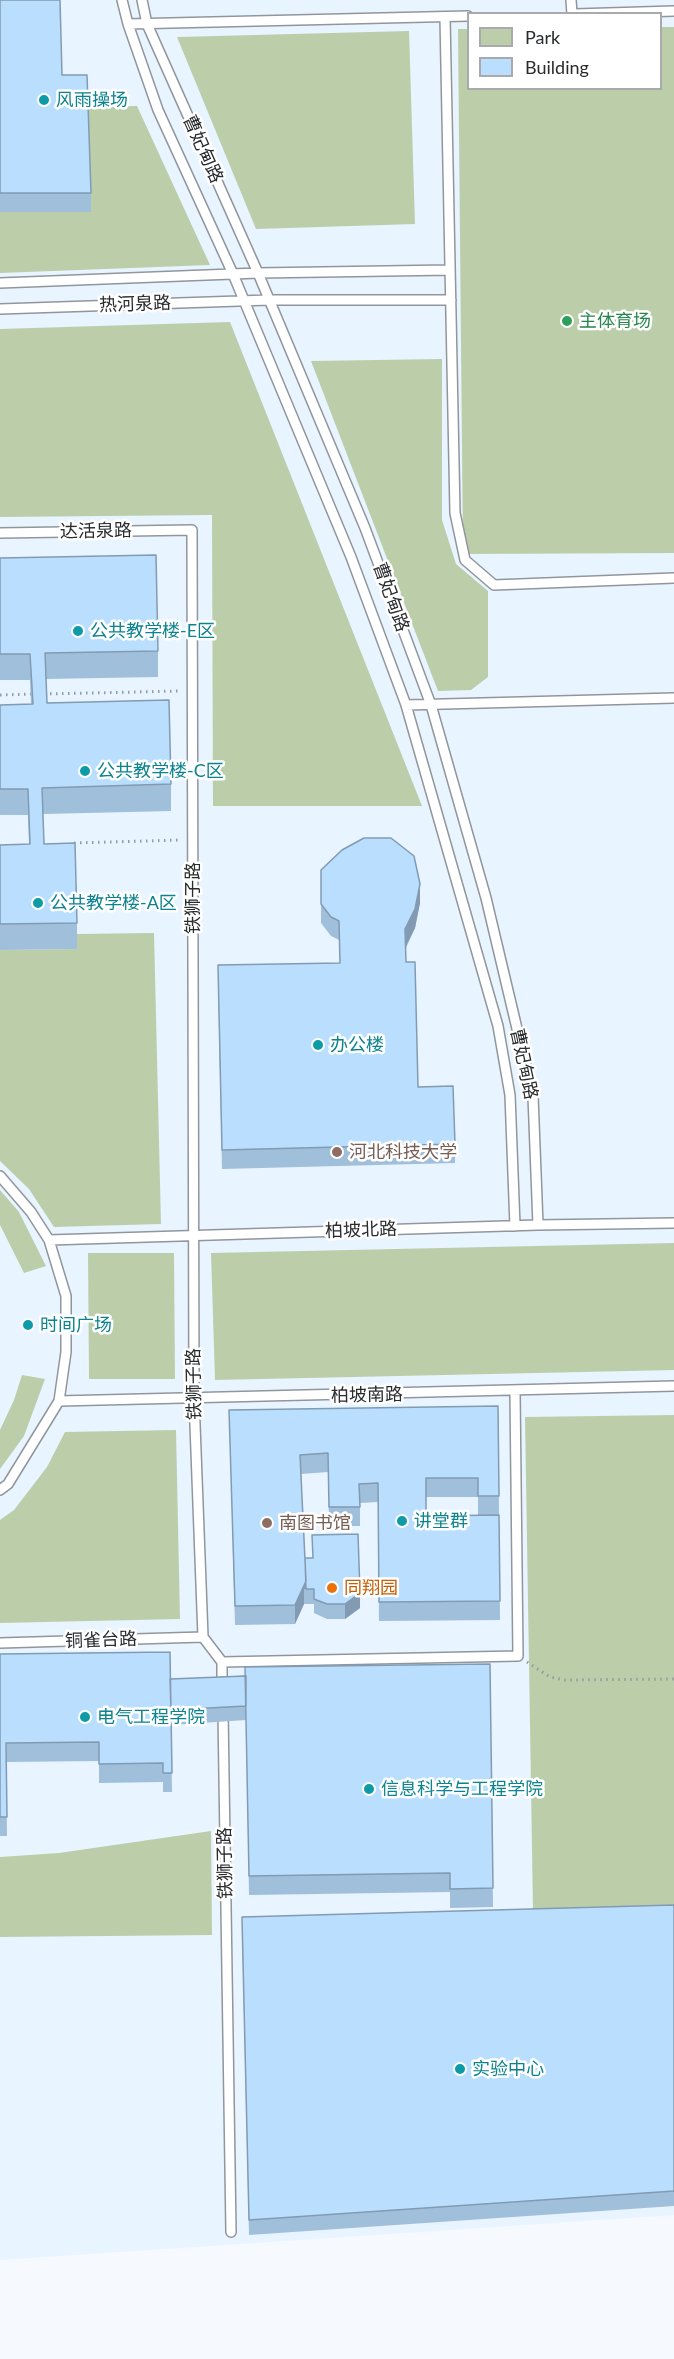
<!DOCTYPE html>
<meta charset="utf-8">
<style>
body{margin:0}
#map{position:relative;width:674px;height:2359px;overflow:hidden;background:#f6fafe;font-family:Lato,sans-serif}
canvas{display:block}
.legend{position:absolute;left:467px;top:12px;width:195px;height:78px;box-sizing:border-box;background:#fff;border:2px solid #a9aaab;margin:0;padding:8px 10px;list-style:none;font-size:18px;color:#292b2d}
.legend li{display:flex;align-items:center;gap:12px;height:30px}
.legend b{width:30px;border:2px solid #a9aaab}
</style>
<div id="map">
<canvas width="674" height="2359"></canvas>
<ul class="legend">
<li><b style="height:16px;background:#bbcea9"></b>Park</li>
<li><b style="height:16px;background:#badefe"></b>Building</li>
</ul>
</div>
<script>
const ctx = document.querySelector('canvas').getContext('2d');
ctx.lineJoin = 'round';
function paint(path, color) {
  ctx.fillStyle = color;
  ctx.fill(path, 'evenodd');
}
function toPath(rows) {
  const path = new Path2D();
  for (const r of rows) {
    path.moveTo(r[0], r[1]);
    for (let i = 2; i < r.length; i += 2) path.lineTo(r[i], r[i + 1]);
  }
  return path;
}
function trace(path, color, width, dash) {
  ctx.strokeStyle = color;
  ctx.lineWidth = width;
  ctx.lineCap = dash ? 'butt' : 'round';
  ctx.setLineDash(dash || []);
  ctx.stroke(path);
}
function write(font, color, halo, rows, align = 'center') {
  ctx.font = font + ' Lato,"Noto Sans SC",sans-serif';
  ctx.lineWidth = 5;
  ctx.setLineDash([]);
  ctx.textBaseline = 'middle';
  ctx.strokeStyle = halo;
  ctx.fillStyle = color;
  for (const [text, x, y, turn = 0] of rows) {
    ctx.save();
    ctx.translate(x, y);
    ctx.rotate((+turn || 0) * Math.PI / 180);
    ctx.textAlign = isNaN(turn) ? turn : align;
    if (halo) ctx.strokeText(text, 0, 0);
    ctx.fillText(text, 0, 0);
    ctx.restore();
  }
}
paint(toPath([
 [0,0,674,0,674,2215,0,2260],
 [468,14,660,14,660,88,468,88]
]), '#e8f4ff');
paint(toPath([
 [661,27,674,27,674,553,463,554,458,29,468,29,468,88,660,88],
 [409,31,415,224,256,229,177,37],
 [137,106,210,265,0,273,0,212,91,212,87,107],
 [230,322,422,806,213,806,212,515,0,517,0,329],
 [442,359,442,520,456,564,488,591,488,677,471,690,438,691,311,361],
 [154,933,161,1224,54,1227,29,1189,0,1161,0,950,77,949,77,934],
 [0,1190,19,1212,46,1266,24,1273,0,1225],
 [674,1243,674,1370,215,1380,211,1253],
 [88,1253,174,1253,175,1379,89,1379],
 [22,1375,45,1379,24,1436,0,1469,0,1430,14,1400],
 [674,1415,674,1908,533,1910,525,1417],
 [176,1430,180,1619,0,1623,0,1520,14,1510,47,1467,65,1432],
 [211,1831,212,1935,0,1937,0,1857,59,1853]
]), '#bbcea9');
const lane = toPath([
 [122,0,128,24,158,110,233,274,351,557,406,705,498,1026,510,1095,515,1226],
 [142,0,147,24,258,273,365,528,431,705,486,898,533,1096,538,1225],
 [571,0,572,14],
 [575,14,674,11],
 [445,17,455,513,465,560,494,585,674,578],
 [128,24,468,16],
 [0,283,258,273,450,270],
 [0,309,269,300,451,300],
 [0,533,192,530,194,1398,203,1637,222,1662,222,1686],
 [406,705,674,698],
 [0,1176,31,1212,49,1240,66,1296,66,1352,59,1401,8,1484,0,1490],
 [49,1240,538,1225,674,1223],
 [59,1401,674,1386],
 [0,1643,203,1637],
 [222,1662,518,1656,515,1392],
 [223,1712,231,2232]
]);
trace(lane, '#91969b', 12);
trace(toPath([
 [44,694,181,691],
 [0,695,34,694],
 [74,843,181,840],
 [527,1662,550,1677,565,1680,674,1679]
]), '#979a9d', 3, [1.5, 4.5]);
trace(lane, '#fff', 9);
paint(toPath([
 [0,0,62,75,91,193,91,212,0,212],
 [0,558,158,651,158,677,46,679,47,703,171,784,171,811,43,814,44,844,77,923,77,949,0,950,0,845,29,844,28,815,0,815,0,705,31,704,30,680,0,680],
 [321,870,420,903,415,928,406,948,406,962,418,1087,455,1144,455,1163,222,1169,218,984,340,963,339,940,331,936,321,923],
 [498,1406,499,1515,478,1515,478,1497,426,1497,426,1516,499,1515,500,1620,379,1621,378,1502,360,1503,360,1526,329,1526,328,1472,301,1474,305,1558,360,1608,345,1619,327,1619,314,1613,314,1604,304,1604,295,1624,235,1625,229,1410],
 [0,1654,170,1679,490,1664,493,1907,450,1908,450,1892,249,1895,246,1720,171,1725,172,1792,163,1792,163,1782,99,1783,99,1761,6,1762,7,1836,0,1836],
 [674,1905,674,2206,249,2235,242,1932]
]), '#a0bfda');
paint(toPath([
 [420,884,420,903,415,928,405,948,405,929],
 [306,1581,306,1589,304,1589,304,1604,295,1624,295,1605],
 [360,1593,360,1608,345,1619,345,1604]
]), '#829bb2');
const building = toPath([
 [0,0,60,0,62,75,87,75,91,193,0,193,0,0],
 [156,555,158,651,45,653,47,703,169,700,171,784,42,788,44,844,75,843,77,923,0,924,0,845,30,844,28,789,0,789,0,705,33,704,30,654,0,654,0,558,156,555],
 [364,838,391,838,414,856,420,884,415,909,405,929,406,962,415,962,418,1087,453,1086,455,1144,222,1150,218,965,340,963,339,921,331,917,321,904,321,870,342,850,364,838],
 [498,1406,499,1496,478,1496,478,1478,426,1478,426,1516,499,1515,500,1601,379,1602,378,1483,359,1484,360,1507,329,1507,328,1453,300,1455,306,1581,295,1605,235,1606,229,1410,498,1406],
 [358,1534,360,1593,345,1604,327,1604,314,1599,314,1589,306,1589,305,1558,313,1558,312,1535,358,1534],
 [170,1652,172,1773,163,1773,163,1763,99,1764,99,1742,6,1743,7,1817,0,1817,0,1654,170,1652],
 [490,1664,493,1888,450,1889,450,1873,249,1876,245,1667,490,1664],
 [246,1676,246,1706,171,1710,170,1679,246,1676],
 [674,1905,674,2191,249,2220,242,1917,674,1905]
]);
paint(building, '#badefe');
trace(building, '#829bb2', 1.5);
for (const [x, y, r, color] of [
 [44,100,6,"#0f9aa8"],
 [567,321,6,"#2e9e5b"],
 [78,631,6,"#0f9aa8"],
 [85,771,6,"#0f9aa8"],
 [38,903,6,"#0f9aa8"],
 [318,1045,6,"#0f9aa8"],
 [337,1152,6,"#8d6e63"],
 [28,1325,6,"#0f9aa8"],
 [402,1521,6,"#0f9aa8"],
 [267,1523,6,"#8d6e63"],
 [332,1588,6,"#e8710a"],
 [85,1717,6,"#0f9aa8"],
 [369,1789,6,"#0f9aa8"],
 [460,2069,6,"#0f9aa8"]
]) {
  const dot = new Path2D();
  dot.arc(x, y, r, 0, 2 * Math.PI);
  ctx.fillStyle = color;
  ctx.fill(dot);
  trace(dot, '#fff', 2);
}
write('18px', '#0d838f', '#fff', [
 ["风雨操场",56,100],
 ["公共教学楼-E区",90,631],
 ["公共教学楼-C区",97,771],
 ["公共教学楼-A区",50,903],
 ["办公楼",330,1045],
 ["时间广场",40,1325],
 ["讲堂群",414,1521],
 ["电气工程学院",97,1717],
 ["信息科学与工程学院",381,1789],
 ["实验中心",472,2069]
], 'left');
write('18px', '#292b2d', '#fff', [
 ["曹妃甸路",203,149,66],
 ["热河泉路",135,304,-2],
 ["达活泉路",96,531,-1],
 ["曹妃甸路",391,597,70],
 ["铁狮子路",193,898,-90],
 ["曹妃甸路",524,1064,78],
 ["柏坡北路",361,1230,-2],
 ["铁狮子路",194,1384,-91],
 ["柏坡南路",367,1395,-1],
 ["铜雀台路",101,1640,-2],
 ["铁狮子路",225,1863,-91]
]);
write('18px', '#27864d', '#fff', [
 ["主体育场",579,321]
], 'left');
write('18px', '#785e54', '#fff', [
 ["河北科技大学",349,1152],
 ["南图书馆",279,1523]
], 'left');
write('18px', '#c56008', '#fff', [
 ["同翔园",344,1588]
], 'left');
</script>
